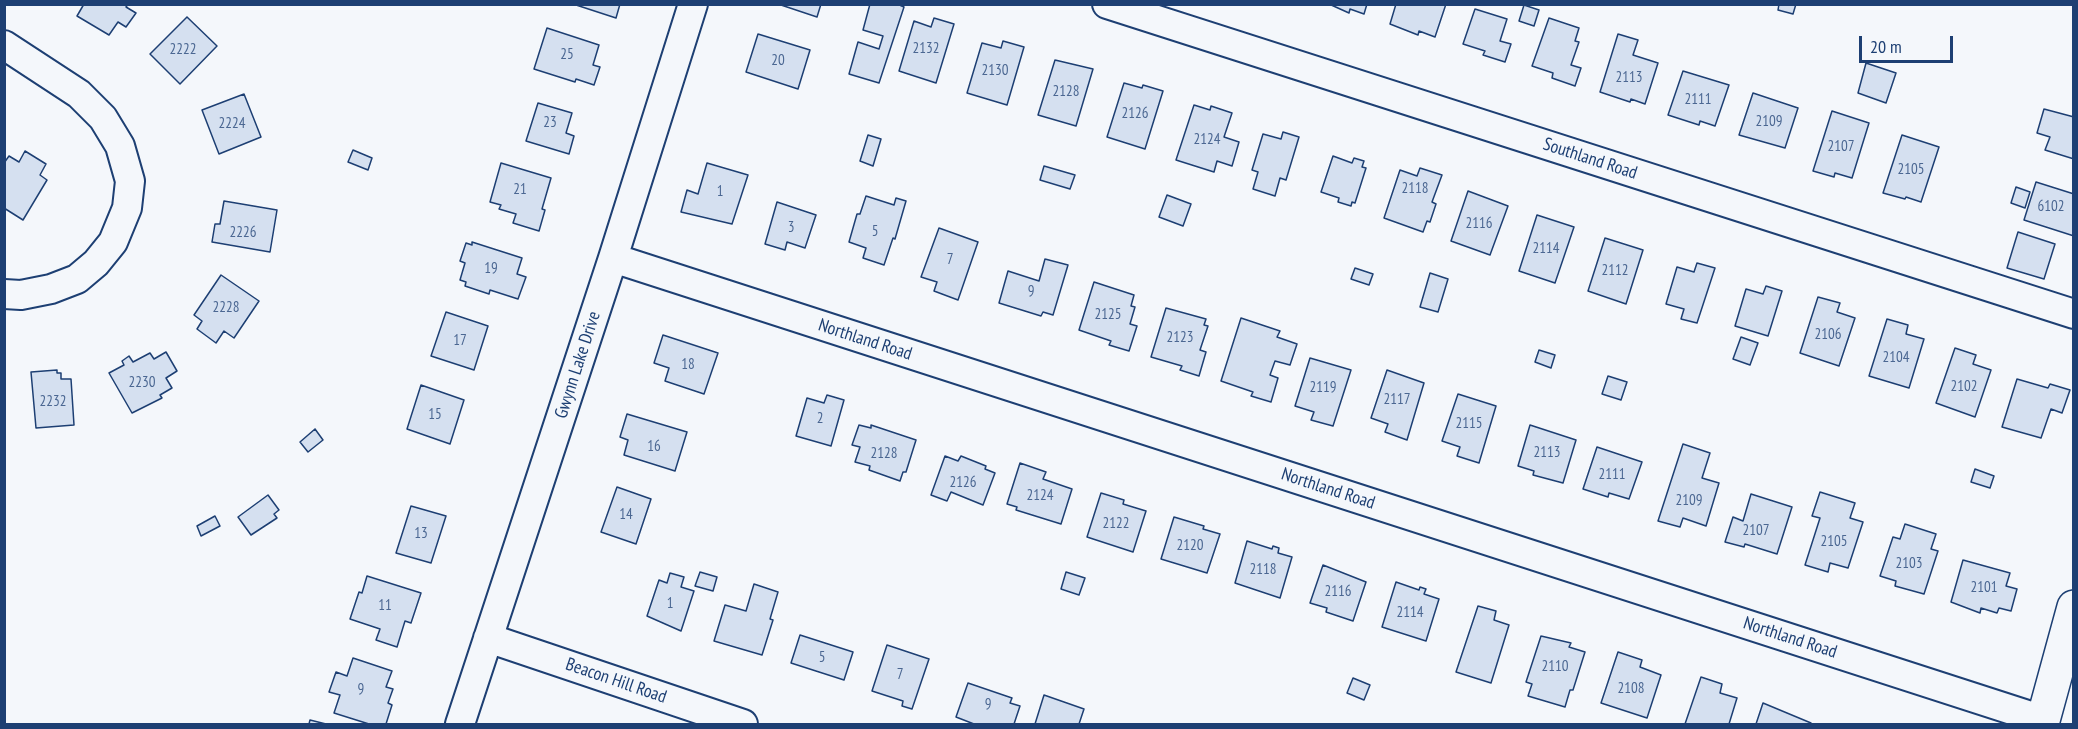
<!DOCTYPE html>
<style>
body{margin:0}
#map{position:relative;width:2078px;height:729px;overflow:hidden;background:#f4f7fb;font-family:"PT Sans Narrow",sans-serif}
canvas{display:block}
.frame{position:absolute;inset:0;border:6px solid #1d3f73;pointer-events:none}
.scale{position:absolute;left:1859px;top:36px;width:94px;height:27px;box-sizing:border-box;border:3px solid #1d3f73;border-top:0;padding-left:8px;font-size:18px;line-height:21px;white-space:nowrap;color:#1d3f73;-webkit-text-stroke:4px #f4f7fb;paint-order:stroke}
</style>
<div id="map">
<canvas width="2078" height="729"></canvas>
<div class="frame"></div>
<div class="scale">20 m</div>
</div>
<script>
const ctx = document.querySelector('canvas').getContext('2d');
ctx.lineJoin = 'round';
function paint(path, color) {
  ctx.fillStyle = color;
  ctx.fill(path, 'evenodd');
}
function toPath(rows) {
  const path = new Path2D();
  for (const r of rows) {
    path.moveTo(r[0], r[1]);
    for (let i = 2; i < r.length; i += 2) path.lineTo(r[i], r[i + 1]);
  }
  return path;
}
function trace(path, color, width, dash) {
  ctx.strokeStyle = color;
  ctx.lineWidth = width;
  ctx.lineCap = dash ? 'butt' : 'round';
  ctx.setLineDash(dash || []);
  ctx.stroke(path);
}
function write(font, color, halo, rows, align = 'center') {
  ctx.font = font + ' "PT Sans Narrow",sans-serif';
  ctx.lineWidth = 4.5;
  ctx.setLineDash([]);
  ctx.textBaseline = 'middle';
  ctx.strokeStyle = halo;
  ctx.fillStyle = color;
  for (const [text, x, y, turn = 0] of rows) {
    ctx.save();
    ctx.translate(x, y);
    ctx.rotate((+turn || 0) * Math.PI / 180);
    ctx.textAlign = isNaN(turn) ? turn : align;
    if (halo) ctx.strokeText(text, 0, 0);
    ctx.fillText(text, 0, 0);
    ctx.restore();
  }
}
const building = toPath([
 [84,4,128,4,126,7,136,13,126,27,118,22,109,35,77,16,84,4],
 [573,4,620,4,616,18,573,4],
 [778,4,821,4,817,17,778,4],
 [870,4,897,4,904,7,879,83,849,74,858,42,879,49,883,36,863,30,870,4],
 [1329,4,1367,4,1364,14,1350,9,1349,13,1329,4],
 [1396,4,1446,4,1435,37,1419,31,1418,35,1390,24,1396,4],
 [1779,4,1796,4,1793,14,1778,10,1779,4],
 [1524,5,1539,10,1534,26,1519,21,1524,5],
 [1475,9,1507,19,1500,41,1511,44,1505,62,1483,55,1485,51,1463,44,1475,9],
 [187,17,217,46,180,84,150,54,187,17],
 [934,18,954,24,936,83,899,71,914,21,931,27,934,18],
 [1549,18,1579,28,1575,41,1579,42,1571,65,1581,68,1575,86,1552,78,1553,73,1532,66,1549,18],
 [547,28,599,45,593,65,600,67,594,85,576,79,575,82,534,69,547,28],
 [758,34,810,50,798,89,746,72,758,34],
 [1618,34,1638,40,1633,55,1658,63,1645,104,1631,99,1630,102,1600,92,1618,34],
 [1003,41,1024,47,1007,105,967,93,982,43,1001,48,1003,41],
 [1055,60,1093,69,1076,126,1038,115,1055,60],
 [1866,63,1896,73,1886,103,1858,93,1866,63],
 [1683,71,1729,85,1715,126,1700,121,1699,125,1668,115,1683,71],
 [1124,83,1142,88,1143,85,1163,91,1145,149,1107,137,1124,83],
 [1753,93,1798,108,1785,148,1739,135,1753,93],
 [244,94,261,137,219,154,202,110,244,94],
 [538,103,572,113,566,133,574,136,569,154,526,141,538,103],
 [1194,105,1210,110,1211,106,1232,113,1224,137,1239,142,1232,166,1217,161,1214,172,1176,160,1194,105],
 [2044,109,2074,117,2074,159,2045,150,2050,137,2037,133,2044,109],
 [1832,111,1869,123,1852,178,1835,173,1834,177,1813,171,1832,111],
 [1283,132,1299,137,1286,180,1280,178,1275,196,1253,189,1258,172,1252,170,1263,134,1281,139,1283,132],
 [868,135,881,139,873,166,860,161,868,135],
 [1902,135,1939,147,1921,202,1906,197,1905,199,1883,193,1902,135],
 [353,150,372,158,368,170,348,162,353,150],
 [25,151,46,164,40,175,47,180,23,220,4,208,4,163,9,156,19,162,25,151],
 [1333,156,1352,163,1354,158,1364,161,1362,167,1366,168,1355,203,1352,202,1351,206,1338,202,1339,198,1321,192,1333,156],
 [501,163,551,178,542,209,545,210,539,231,513,223,516,214,499,209,501,205,490,202,501,163],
 [707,163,748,175,732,224,681,212,687,190,698,194,707,163],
 [1044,166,1075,175,1070,189,1040,180,1044,166],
 [1420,168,1442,175,1432,202,1436,204,1430,222,1427,221,1423,232,1384,218,1400,170,1417,176,1420,168],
 [2036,182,2074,194,2074,236,2024,220,2036,182],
 [2016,187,2030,192,2025,208,2011,203,2016,187],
 [1468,191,1508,206,1490,255,1451,241,1468,191],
 [1167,195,1191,204,1183,226,1159,217,1167,195],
 [866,196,894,205,896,198,906,201,895,239,893,238,884,265,863,258,866,248,849,242,857,214,860,214,866,196],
 [224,201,277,210,270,252,212,242,215,224,220,224,224,201],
 [777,202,816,215,805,248,787,242,785,250,765,244,777,202],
 [1537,215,1574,227,1555,283,1519,271,1537,215],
 [939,228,978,242,958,300,934,291,937,282,921,277,939,228],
 [2018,232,2055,244,2044,279,2007,268,2018,232],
 [1605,238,1643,250,1626,304,1588,291,1605,238],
 [472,242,522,258,517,274,526,277,518,299,490,290,489,294,465,286,466,282,460,280,465,263,460,261,466,243,472,245,472,242],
 [1045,259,1068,265,1053,315,1043,312,1041,316,999,303,1008,271,1039,281,1045,259],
 [1697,263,1715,268,1697,323,1681,319,1684,309,1666,304,1677,267,1694,272,1697,263],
 [1355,268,1373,274,1369,285,1351,279,1355,268],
 [1430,273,1448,279,1438,312,1420,307,1430,273],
 [221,275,259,301,234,338,224,331,216,343,197,329,202,321,194,315,221,275],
 [1094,282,1134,295,1131,306,1135,307,1130,324,1137,326,1129,351,1109,345,1111,341,1079,330,1094,282],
 [1766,286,1782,291,1768,336,1735,326,1746,289,1763,294,1766,286],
 [1818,297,1840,303,1837,312,1855,318,1839,366,1800,353,1818,297],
 [1166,308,1206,319,1204,325,1208,326,1200,350,1206,352,1199,376,1180,370,1182,366,1151,357,1166,308],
 [446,312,488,326,474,370,431,356,446,312],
 [1241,318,1280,331,1277,337,1297,344,1290,365,1275,361,1270,375,1278,378,1271,402,1251,396,1253,392,1221,381,1241,318],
 [1887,319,1908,325,1906,334,1924,339,1909,388,1869,376,1887,319],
 [663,335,718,353,704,394,665,381,669,368,654,363,663,335],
 [1741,337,1758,343,1750,365,1733,359,1741,337],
 [1955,348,1976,355,1973,364,1991,370,1975,417,1936,403,1955,348],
 [1539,350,1555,355,1551,368,1535,362,1539,350],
 [166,352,177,371,166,378,172,388,160,395,162,398,132,413,109,373,124,365,122,361,129,356,133,362,150,353,154,359,166,352],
 [1310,358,1351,370,1333,426,1311,420,1314,412,1295,406,1310,358],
 [57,370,57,373,61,373,61,379,71,379,74,425,36,428,31,372,57,370],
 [1387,370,1424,383,1407,440,1385,432,1388,424,1371,418,1387,370],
 [1608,376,1627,382,1621,400,1602,394,1608,376],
 [2017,379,2048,388,2050,384,2070,390,2062,413,2051,409,2041,438,2002,427,2017,379],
 [421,385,464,400,450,444,407,429,421,385],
 [1458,394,1496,406,1479,463,1457,456,1460,447,1442,441,1458,394],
 [827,395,844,400,831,446,796,436,807,398,824,403,827,395],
 [627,414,687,432,675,471,624,455,628,440,620,437,627,414],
 [859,425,871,428,871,425,916,440,906,472,903,472,900,481,869,470,870,466,855,462,860,447,852,445,859,425],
 [1530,425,1576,440,1563,483,1533,475,1534,471,1518,466,1530,425],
 [315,429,323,440,308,452,300,442,315,429],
 [1683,444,1710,453,1702,478,1719,483,1706,526,1683,518,1680,527,1658,521,1683,444],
 [1597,447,1642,462,1629,499,1609,493,1608,497,1583,489,1597,447],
 [945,456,958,461,961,456,986,466,985,469,995,473,983,505,951,492,947,501,931,495,945,456],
 [1020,463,1046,472,1043,479,1072,489,1061,524,1016,510,1017,507,1007,504,1020,463],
 [1975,469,1994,476,1990,488,1971,482,1975,469],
 [617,487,651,499,636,544,601,532,617,487],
 [1820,492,1855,503,1850,518,1863,522,1848,568,1830,563,1828,572,1805,565,1820,518,1812,516,1820,492],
 [1101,493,1124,500,1123,504,1146,511,1133,552,1087,537,1101,493],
 [1751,494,1792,507,1777,554,1745,544,1744,547,1725,542,1733,517,1743,521,1751,494],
 [268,495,279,510,274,514,277,518,251,535,238,517,268,495],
 [411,506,446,516,431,563,396,553,411,506],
 [215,516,220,526,201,536,197,526,215,516],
 [1174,517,1204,526,1203,529,1220,534,1207,573,1161,559,1174,517],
 [1905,524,1936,534,1931,549,1938,551,1924,594,1895,586,1896,581,1880,576,1893,537,1900,539,1905,524],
 [1247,541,1272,549,1273,546,1279,548,1278,553,1292,557,1280,598,1235,583,1247,541],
 [1963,560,2010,573,2006,586,2017,589,2011,611,1999,608,1997,613,1981,608,1980,613,1951,602,1963,560],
 [1323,565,1366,582,1353,621,1326,612,1327,608,1310,603,1323,565],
 [700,572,717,577,713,591,695,586,700,572],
 [1066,572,1085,578,1079,595,1061,589,1066,572],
 [670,573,684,577,681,587,694,591,681,631,647,616,659,580,667,583,670,573],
 [367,576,421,593,411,623,405,621,397,647,376,640,380,629,350,619,359,592,362,593,367,576],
 [1396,582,1419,590,1420,587,1426,589,1424,594,1439,599,1426,641,1382,627,1396,582],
 [754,584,778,592,770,619,773,620,762,655,714,641,725,605,746,611,754,584],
 [1478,606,1496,611,1494,620,1509,625,1491,683,1456,672,1478,606],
 [800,635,853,652,844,680,791,663,800,635],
 [1541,636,1571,643,1569,647,1585,652,1573,690,1570,690,1565,707,1528,696,1532,684,1526,682,1541,636],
 [887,645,929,659,912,709,902,706,903,701,872,691,887,645],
 [1618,652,1642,660,1640,667,1661,675,1647,718,1601,703,1618,652],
 [353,658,392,671,386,687,393,689,388,703,392,705,386,724,369,724,334,713,340,695,329,692,336,672,347,676,353,658],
 [1701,677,1722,684,1720,693,1737,698,1729,724,1685,724,1701,677],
 [1353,678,1370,685,1364,700,1347,693,1353,678],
 [968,683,1012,698,1010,703,1020,706,1014,724,974,724,956,717,968,683],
 [1044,695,1084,709,1079,724,1035,724,1044,695],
 [1763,703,1811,723,1810,724,1756,724,1763,703],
 [310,720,326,724,309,724,310,720]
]);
paint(building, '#d5e0f0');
trace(building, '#1d3f73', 1.5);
const street = toPath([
 [1107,4,2074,314],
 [4,45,79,94,103,118,120,146,130,181,127,208,113,242,96,263,77,279,51,289,21,295,4,294],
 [613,258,2043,720],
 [488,638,743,724],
 [460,724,613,258,693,4]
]);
const secondary = toPath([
 [2042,724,2074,607]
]);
trace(street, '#1d3f73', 32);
trace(secondary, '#1d3f73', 36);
trace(street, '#f4f7fb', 28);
trace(secondary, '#f4f7fb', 33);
write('15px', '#4b6792', null, [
 ["2132",926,49],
 ["2222",183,50],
 ["25",567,55],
 ["20",778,61],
 ["2130",995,71],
 ["2113",1629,78],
 ["2128",1066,92],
 ["2111",1698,100],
 ["2126",1135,114],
 ["2109",1769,122],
 ["23",550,123],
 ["2224",232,124],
 ["2124",1207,140],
 ["2107",1841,147],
 ["2105",1911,170],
 ["2118",1415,189],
 ["21",520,190],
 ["1",720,192],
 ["6102",2051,207],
 ["2116",1479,224],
 ["3",791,228],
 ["5",875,232],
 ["2226",243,233],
 ["2114",1546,249],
 ["7",950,260],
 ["19",491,269],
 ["2112",1615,271],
 ["9",1031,292],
 ["2228",226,308],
 ["2125",1108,315],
 ["2106",1828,335],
 ["2123",1180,338],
 ["17",460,341],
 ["2104",1896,358],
 ["18",688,365],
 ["2230",142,383],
 ["2102",1964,387],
 ["2119",1323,388],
 ["2117",1397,400],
 ["2232",53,402],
 ["15",435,415],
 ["2",820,419],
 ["2115",1469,424],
 ["16",654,447],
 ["2113",1547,453],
 ["2128",884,454],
 ["2111",1612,475],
 ["2126",963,483],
 ["2124",1040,496],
 ["2109",1689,501],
 ["14",626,515],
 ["2122",1116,524],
 ["2107",1756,531],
 ["13",421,534],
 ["2105",1834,542],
 ["2120",1190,546],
 ["2103",1909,564],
 ["2118",1263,570],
 ["2101",1984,588],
 ["2116",1338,592],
 ["1",670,604],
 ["11",385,606],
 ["2114",1410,613],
 ["5",822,658],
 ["2110",1555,667],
 ["7",900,675],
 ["2108",1631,689],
 ["9",361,690],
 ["9",988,705]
]);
write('18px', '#1d3f73', '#f4f7fb', [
 ["Southland Road",1590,159,18],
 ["Northland Road",865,340,18],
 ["Gwynn Lake Drive",578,365,-72],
 ["Northland Road",1328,489,18],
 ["Northland Road",1790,638,18],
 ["Beacon Hill Road",616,681,19]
]);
</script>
